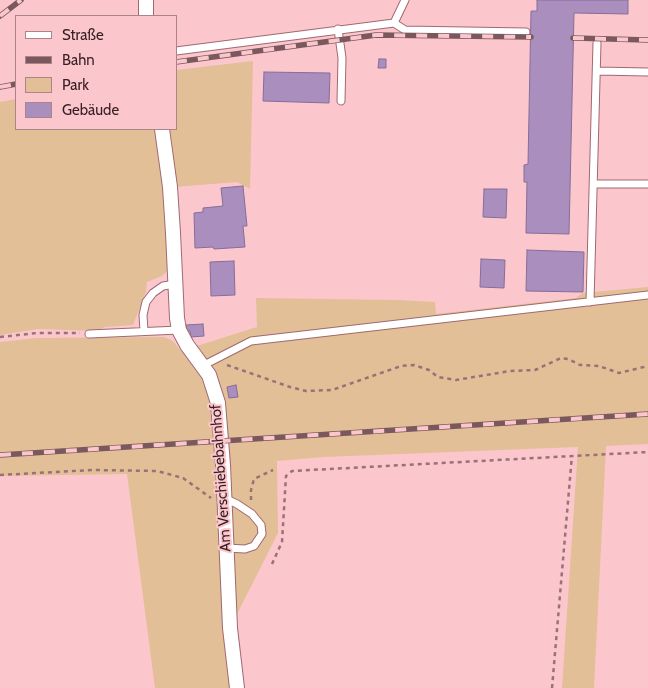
<!DOCTYPE html>
<meta charset="utf-8">
<style>
body{margin:0}
#map{position:relative;width:648px;height:688px;overflow:hidden;background:#fbc7cd;font-family:Cabin,sans-serif}
canvas{display:block}
.legend{position:absolute;left:15px;top:15px;width:162px;height:115px;box-sizing:border-box;background:#fbc7cd;border:1px solid #ac8389;margin:0;padding:6px 9px;list-style:none;font-size:15px;color:#361e22}
.legend li{display:flex;align-items:center;gap:10px;height:25px}
.legend b{width:25px;border:1px solid #ac8389}
</style>
<div id="map">
<canvas width="648" height="688"></canvas>
<ul class="legend">
<li><b style="height:6px;background:#fff"></b>Straße</li>
<li><b style="height:6px;background:#7a585d"></b>Bahn</li>
<li><b style="height:14px;background:#e2bf97"></b>Park</li>
<li><b style="height:14px;background:#aa8fbe"></b>Gebäude</li>
</ul>
</div>
<script>
const ctx = document.querySelector('canvas').getContext('2d');
ctx.lineJoin = 'round';
function paint(path, color) {
  ctx.fillStyle = color;
  ctx.fill(path, 'evenodd');
}
function toPath(rows) {
  const path = new Path2D();
  for (const r of rows) {
    path.moveTo(r[0], r[1]);
    for (let i = 2; i < r.length; i += 2) path.lineTo(r[i], r[i + 1]);
  }
  return path;
}
function trace(path, color, width, dash) {
  ctx.strokeStyle = color;
  ctx.lineWidth = width;
  ctx.lineCap = dash ? 'butt' : 'round';
  ctx.setLineDash(dash || []);
  ctx.stroke(path);
}
function write(font, color, halo, rows, align = 'center') {
  ctx.font = font + ' Cabin,sans-serif';
  ctx.lineWidth = 4;
  ctx.setLineDash([]);
  ctx.textBaseline = 'middle';
  ctx.strokeStyle = halo;
  ctx.fillStyle = color;
  for (const [text, x, y, turn = 0] of rows) {
    ctx.save();
    ctx.translate(x, y);
    ctx.rotate((+turn || 0) * Math.PI / 180);
    ctx.textAlign = isNaN(turn) ? turn : align;
    if (halo) ctx.strokeText(text, 0, 0);
    ctx.fillText(text, 0, 0);
    ctx.restore();
  }
}
paint(toPath([
 [253,61,250,189,237,182,174,187,170,268,162,276,147,282,146,292,133,325,105,327,97,331,38,329,0,335,0,102,16,99,16,129,176,129,176,70],
 [648,287,648,444,606,446,594,688,562,688,578,447,324,457,277,461,278,533,230,628,237,688,155,688,127,474,0,476,0,342,36,338,164,337,173,341,181,351,257,327,256,298,397,300,435,302,436,314,576,298,583,293]
]), '#e2bf97');
const building = toPath([
 [537,0,628,0,628,14,574,13,569,234,526,233,527,182,524,182,524,165,528,164,531,11,537,11,537,0],
 [379,59,386,59,386,68,378,68,379,59],
 [264,72,330,73,329,103,263,101,264,72],
 [243,186,247,226,243,226,245,247,214,249,213,247,195,248,194,213,203,212,203,208,223,206,221,188,243,186],
 [484,189,507,189,506,218,483,217,484,189],
 [527,250,584,252,583,292,526,291,527,250],
 [481,259,505,260,504,288,480,287,481,259],
 [234,261,235,295,211,296,210,262,234,261],
 [203,324,204,336,191,337,190,331,187,331,186,325,203,324],
 [236,385,238,397,229,398,227,387,236,385]
]);
paint(building, '#aa8fbe');
trace(building, '#866c99', 1);
const service = toPath([
 [394,23,405,0],
 [338,29,342,58,341,101],
 [176,51,394,23,405,30,526,32],
 [597,71,648,72],
 [594,184,648,184],
 [590,302,597,43],
 [144,331,143,315,146,302,153,293,163,286,175,284],
 [89,334,179,330],
 [202,366,251,341,648,295],
 [224,498,237,504,252,514,261,525,262,534,254,546,245,549,226,548]
]);
const minor = toPath([
 [146,16,146,0],
 [162,129,170,187,173,233,177,318,179,330,187,345,209,375,218,403,223,465,230,628,237,688]
]);
trace(service, '#a16870', 9);
trace(minor, '#a16870', 16);
trace(toPath([
 [0,337,37,333,80,333],
 [227,365,290,387,306,391,332,390,401,366,414,365,429,370,438,377,456,380,510,371,535,370,561,358,568,359,580,365,599,366,619,373,648,366],
 [0,475,92,470,157,471,183,478,211,498],
 [251,500,251,490,254,479,273,470],
 [272,564,282,542,286,476,292,471,648,452],
 [552,688,572,455]
]), '#987277', 2.5, [4, 4]);
trace(service, '#fff', 7);
trace(minor, '#fff', 14);
const rail = toPath([
 [0,16,21,0],
 [573,38,648,40],
 [176,62,376,35,531,37],
 [0,87,16,84],
 [0,455,648,414]
]);
trace(rail, '#7a585d', 5.5);
trace(rail, '#fbc7cd', 4, [11]);
write('15px', '#361e22', '#fbc7cd', [
 ["Am Verschiebebahnhof",221,478,-94]
]);
</script>
